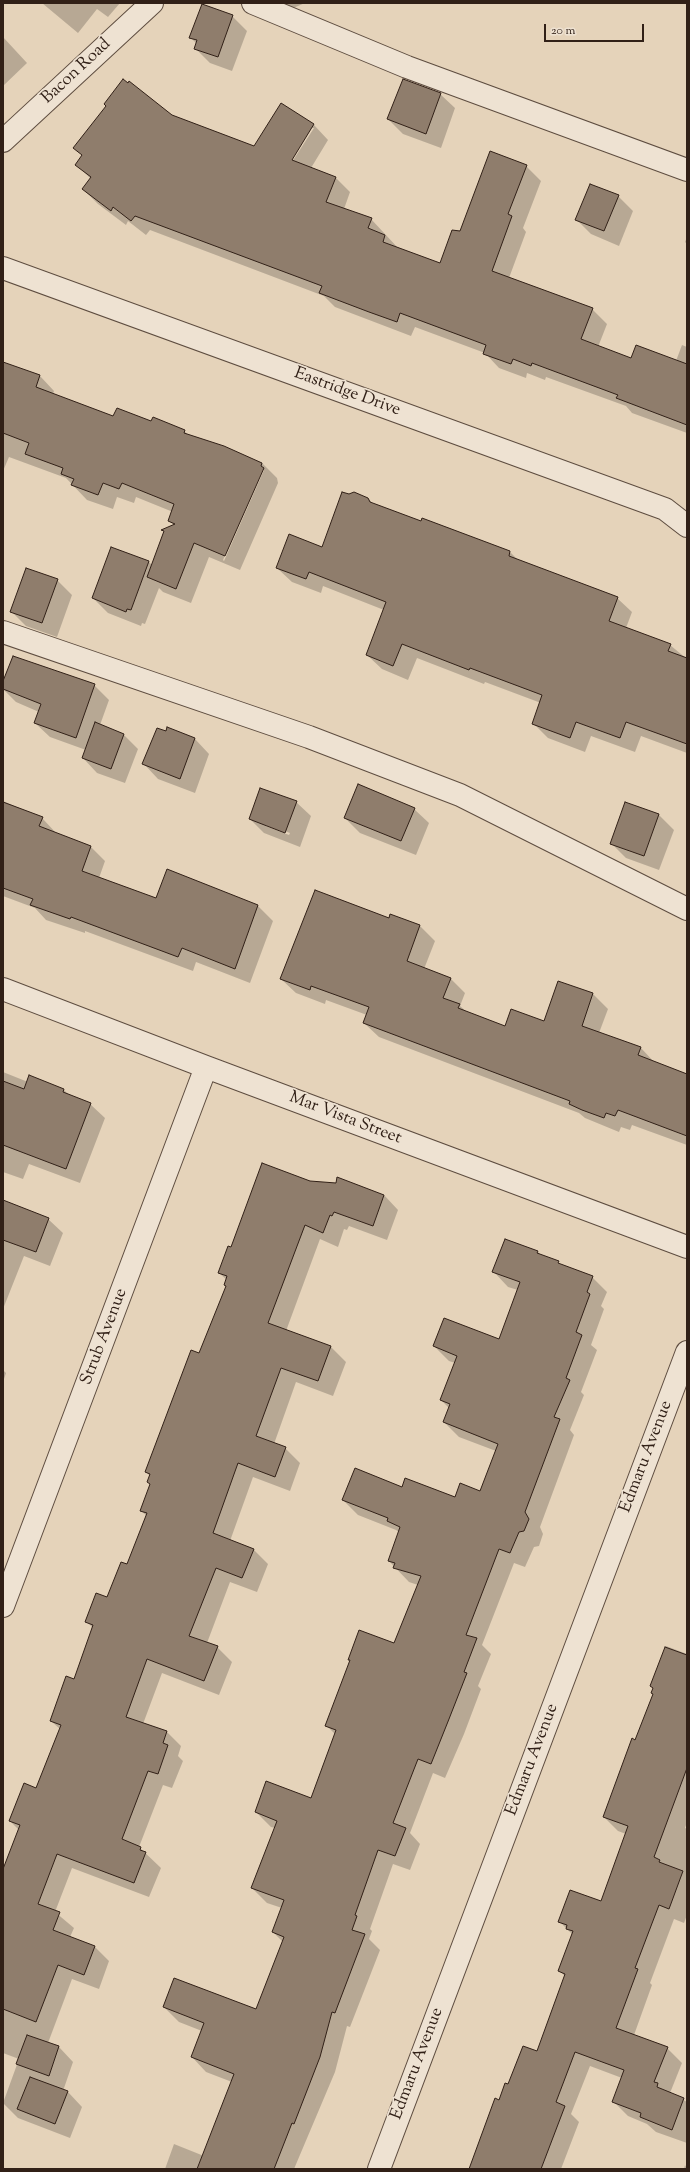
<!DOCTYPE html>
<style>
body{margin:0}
#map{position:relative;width:690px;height:2172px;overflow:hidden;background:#e5d3ba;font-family:"Sorts Mill Goudy",serif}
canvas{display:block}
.frame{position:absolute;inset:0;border:4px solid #312017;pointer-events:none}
.scale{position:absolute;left:544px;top:24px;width:100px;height:18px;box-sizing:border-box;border:2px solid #312017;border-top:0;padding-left:5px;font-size:12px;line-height:14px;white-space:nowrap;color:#312017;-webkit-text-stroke:3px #eee2d2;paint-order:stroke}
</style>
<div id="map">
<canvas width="690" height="2172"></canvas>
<div class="frame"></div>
<div class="scale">20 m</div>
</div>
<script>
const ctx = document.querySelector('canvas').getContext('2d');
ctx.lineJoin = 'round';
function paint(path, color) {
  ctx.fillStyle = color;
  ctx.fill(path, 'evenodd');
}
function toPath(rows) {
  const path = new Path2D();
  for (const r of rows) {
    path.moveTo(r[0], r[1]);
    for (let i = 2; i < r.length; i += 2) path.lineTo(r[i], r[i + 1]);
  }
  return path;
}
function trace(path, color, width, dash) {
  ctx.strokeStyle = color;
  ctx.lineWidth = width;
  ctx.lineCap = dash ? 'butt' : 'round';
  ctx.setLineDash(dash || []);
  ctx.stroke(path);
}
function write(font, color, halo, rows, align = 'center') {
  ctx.font = font + ' "Sorts Mill Goudy",serif';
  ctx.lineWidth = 3.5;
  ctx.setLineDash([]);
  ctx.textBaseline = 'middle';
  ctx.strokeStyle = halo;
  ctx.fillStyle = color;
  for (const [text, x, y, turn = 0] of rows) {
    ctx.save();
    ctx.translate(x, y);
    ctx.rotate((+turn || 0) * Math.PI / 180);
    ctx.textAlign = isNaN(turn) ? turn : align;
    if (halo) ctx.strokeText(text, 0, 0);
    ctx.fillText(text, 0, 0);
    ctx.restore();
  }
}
paint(toPath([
 [42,3,120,3,108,17,97,9,78,33],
 [285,3,305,3,291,9],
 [232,16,247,31,232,71,210,63,195,48,197,44,191,38],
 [3,37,27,63,3,86],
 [440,94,455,108,441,148,403,134,388,119],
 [281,105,314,125,328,140,311,168,335,177,350,192,344,209,371,219,398,248,441,264,460,232,526,166,541,181,523,228,526,232,509,278,592,309,607,324,598,347,632,359,676,361,682,345,687,347,687,433,632,413,626,406,546,377,545,380,527,373,526,378,499,368,485,353,415,327,411,336,335,307,324,296,150,230,146,235,128,221,126,225,98,204,83,189,91,179,77,165,83,156,74,148,172,116,254,147],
 [311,128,314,128,290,165,288,164],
 [618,196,633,211,619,246,591,234,577,220],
 [687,237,687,244,685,242],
 [3,363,40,376,54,391,53,394,114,417,152,422,184,431,191,437,262,463,277,478,278,483,240,570,209,557,191,603,163,592,159,588,145,624,142,623,141,626,108,613,93,598,112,548,149,562,152,565,165,532,163,530,174,525,169,521,173,512,136,497,134,503,117,497,113,509,87,500,66,478,9,457,3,471],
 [262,470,264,470,224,561,223,560],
 [368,498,373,504,422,523,423,519,510,552,518,560,617,598,632,612,626,628,670,645,687,659,687,753,641,736,635,752,591,736,585,752,548,738,533,723,541,703,485,682,484,684,417,658,408,680,382,669,367,655,384,610,323,586,321,593,292,582,277,568,322,548],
 [57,580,72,595,57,637,26,626,11,611],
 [3,684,94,685,109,700,100,725,123,734,138,749,125,783,97,773,83,758,86,750,50,737,35,723,39,712,16,702,3,689],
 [167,728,195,739,209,754,195,793,158,779,144,764],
 [3,801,42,818,57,834,90,846,105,861,99,878,157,900,168,870,258,906,273,921,250,983,196,962,193,971,85,931,85,933,46,920,35,908,3,896],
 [296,802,311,816,300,847,264,833,250,819],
 [266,824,290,833,289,835,266,826],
 [625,803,659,815,674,830,659,870,626,858,611,843],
 [414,809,429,823,416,855,360,833,345,818],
 [391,916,420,926,435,941,424,969,451,979,465,993,460,1006,468,1013,505,1027,544,1022,558,982,593,994,608,1009,599,1033,641,1048,655,1063,687,1075,687,1145,632,1125,630,1130,621,1127,619,1132,585,1118,579,1113,379,1037,364,1023,367,1015,326,1000,325,1004,296,993,281,979,390,919],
 [3,1072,28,1082,64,1090,70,1096,90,1104,105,1118,80,1183,29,1164,23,1179,3,1172],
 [310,1182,384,1195,398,1210,387,1240,349,1226,347,1230,344,1229,338,1247,320,1239,286,1331,331,1347,346,1362,333,1396,296,1382,274,1444,285,1448,300,1463,290,1491,253,1477,230,1541,253,1549,268,1564,257,1592,230,1582,207,1643,217,1647,232,1662,219,1695,162,1673,143,1724,166,1731,181,1746,178,1756,183,1761,172,1788,163,1785,139,1847,161,1868,149,1897,72,1868,55,1912,74,1928,70,1937,94,1946,109,1961,99,1989,72,1979,48,2043,59,2047,73,2062,63,2091,68,2092,82,2107,70,2138,18,2118,3,2103,19,2059,3,2053,3,1872,19,1830,10,1821,37,1789,60,1729,51,1721,74,1680,93,1628,86,1621,107,1598,128,1565,147,1516,141,1511,151,1484,150,1476,146,1472,200,1354,227,1287,225,1285,227,1280,219,1273,232,1248],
 [3,1201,48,1219,63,1233,50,1266,24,1256,3,1309],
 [505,1240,538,1252,543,1257,561,1266,592,1277,607,1292,601,1306,604,1309,591,1345,597,1350,581,1392,584,1395,570,1430,574,1435,540,1527,543,1534,539,1546,534,1547,525,1567,514,1563,482,1645,491,1654,478,1686,481,1689,464,1734,445,1778,433,1773,410,1833,420,1844,410,1870,393,1864,370,1929,372,1931,369,1939,380,1950,350,2027,347,2026,335,2072,294,2169,165,2169,174,2144,204,2156,232,2082,206,2072,192,2057,202,2031,179,2022,164,2007,257,2010,283,1942,273,1932,282,1908,267,1903,252,1888,275,1828,271,1827,256,1812,312,1799,336,1735,327,1726,351,1661,349,1659,394,1644,418,1585,409,1582,389,1561,399,1532,396,1530,358,1515,343,1500,402,1488,455,1498,481,1492,496,1451,459,1437,444,1422,449,1408,441,1400,455,1363,449,1361,434,1346,500,1340,518,1290,508,1287,494,1272],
 [3,1370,6,1373,3,1382],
 [666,1646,687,1654,687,1822,685,1828,687,1829,687,1915,684,1923,674,1919,650,1983,652,1985,634,2035,667,2048,682,2063,670,2093,687,2102,687,2143,656,2132,647,2124,628,2116,613,2101,622,2078,590,2066,571,2114,579,2122,561,2169,470,2169,508,2085,537,2052,565,1976,559,1971,573,1935,560,1922,602,1902,626,1834,618,1831,604,1817,654,1694,654,1689,651,1686],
 [685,2165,687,2169,684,2169]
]), '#0003');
const building = toPath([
 [202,4,233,15,218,57,194,49,197,40,189,38,202,4],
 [123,79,128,83,129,81,172,115,254,146,281,103,314,124,292,160,336,177,326,202,372,218,368,228,385,235,383,242,440,263,452,230,460,231,490,151,527,165,508,214,512,216,492,271,593,308,581,339,631,358,636,345,687,364,687,425,616,398,618,395,532,363,531,366,513,359,511,364,483,354,486,345,400,313,397,322,369,312,319,293,322,286,135,216,131,221,113,207,111,211,82,189,91,177,75,165,82,155,73,148,106,106,104,104,123,79],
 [403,79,441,93,426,134,387,119,403,79],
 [590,184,619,195,604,231,575,220,590,184],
 [3,362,40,375,36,387,113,416,117,408,151,421,153,417,185,430,184,433,224,446,262,463,261,466,264,468,225,556,194,543,176,589,147,577,164,531,161,530,175,524,168,521,174,504,122,483,119,489,103,483,98,495,71,485,74,479,61,474,63,468,25,454,29,443,3,433,3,362],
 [342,492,349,494,354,492,368,498,370,502,421,521,422,518,510,551,509,556,618,597,609,621,671,644,668,651,687,658,687,744,626,722,620,738,576,722,570,738,532,724,542,695,470,668,469,670,402,644,393,666,366,655,386,602,309,572,306,579,276,568,289,534,322,547,342,492],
 [111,547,149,561,131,610,127,609,126,612,92,598,111,547],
 [26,568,58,579,42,623,10,612,26,568],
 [13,656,95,684,76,738,34,723,41,704,3,689,3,681,13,656],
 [95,722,124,734,111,769,82,758,95,722],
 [167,727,195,738,180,779,142,764,157,728,166,731,167,727],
 [358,784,415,808,401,841,344,818,358,784],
 [260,788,297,801,285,833,249,819,260,788],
 [3,802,43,817,39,826,91,846,82,871,156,898,167,869,258,905,235,969,182,948,178,957,71,917,70,919,30,905,33,899,3,888,3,802],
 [625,802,659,814,644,856,610,844,625,802],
 [315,890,389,918,390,914,420,925,407,961,451,978,443,998,460,1004,458,1008,505,1026,511,1009,544,1021,558,981,593,993,582,1026,641,1047,638,1055,687,1074,687,1136,618,1110,615,1116,606,1113,604,1118,582,1110,569,1104,570,1101,363,1023,369,1007,311,986,310,990,280,979,315,890],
 [29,1075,64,1089,63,1092,91,1103,66,1169,3,1145,3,1081,24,1089,29,1075],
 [262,1163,310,1181,336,1183,337,1177,384,1195,373,1226,334,1212,332,1216,330,1215,323,1233,305,1225,268,1323,331,1346,318,1381,281,1368,256,1436,286,1447,275,1477,238,1463,213,1533,254,1549,242,1578,216,1568,189,1636,218,1646,204,1681,147,1659,126,1717,167,1731,163,1743,168,1745,158,1774,148,1771,122,1839,141,1847,140,1850,146,1852,134,1883,57,1854,38,1904,60,1912,53,1930,95,1946,84,1975,58,1965,36,2022,3,2009,3,1869,20,1825,9,1821,24,1783,36,1788,61,1725,50,1721,66,1676,74,1679,93,1625,85,1622,96,1593,107,1597,121,1562,127,1564,147,1513,140,1511,150,1484,147,1482,150,1474,145,1472,191,1350,199,1353,226,1286,224,1285,227,1276,218,1273,228,1246,231,1247,262,1163],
 [3,1200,49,1218,36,1252,3,1240,3,1200],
 [505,1239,538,1251,537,1253,559,1261,558,1263,593,1276,587,1292,590,1294,576,1332,582,1335,566,1378,570,1380,554,1417,560,1419,525,1512,529,1519,524,1531,519,1532,510,1553,499,1549,466,1635,477,1638,464,1672,467,1673,449,1719,431,1764,418,1759,393,1823,406,1828,395,1856,378,1850,355,1915,357,1916,352,1930,365,1934,335,2013,332,2012,320,2057,294,2124,292,2123,274,2169,197,2169,234,2074,191,2057,204,2023,163,2007,174,1978,256,2009,284,1937,272,1932,284,1900,251,1888,277,1821,255,1812,266,1781,311,1798,336,1730,325,1726,350,1660,348,1660,359,1630,394,1643,421,1576,393,1568,395,1563,388,1561,400,1527,387,1521,388,1518,342,1500,355,1468,402,1487,405,1478,455,1497,460,1483,480,1491,498,1444,443,1422,450,1404,440,1400,457,1356,433,1346,444,1318,499,1339,520,1282,492,1272,505,1239],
 [665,1647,687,1655,687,1768,654,1857,660,1860,659,1862,683,1871,669,1909,659,1905,635,1968,638,1969,616,2028,668,2047,654,2082,658,2083,657,2087,684,2098,672,2130,640,2117,641,2113,612,2102,624,2070,575,2052,556,2102,565,2106,541,2169,469,2169,495,2098,499,2100,505,2083,508,2084,523,2046,537,2051,565,1974,558,1971,573,1931,566,1929,567,1925,558,1922,570,1890,601,1901,628,1826,603,1817,632,1738,635,1740,653,1694,651,1693,653,1688,650,1686,665,1647],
 [27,2035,59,2046,49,2076,16,2064,27,2035],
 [30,2077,68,2091,55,2124,17,2109,30,2077]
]);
paint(building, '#8f7d6c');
trace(building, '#312017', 1);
const minor = toPath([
 [253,3,407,67,687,170],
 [3,141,152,3],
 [3,268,665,509,687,526],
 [3,632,309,737,460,795,687,909],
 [3,989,206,1067,687,1247],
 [3,1606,206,1067],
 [379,2169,687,1352]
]);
trace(minor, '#5e4d40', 24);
trace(minor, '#eee2d2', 22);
write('17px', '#312017', '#eee2d2', [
 ["Bacon Road",77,72,-43],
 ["Eastridge Drive",347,393,20],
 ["Mar Vista Street",345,1119,21],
 ["Strub Avenue",105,1337,-69],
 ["Edmaru Avenue",647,1457,-69],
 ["Edmaru Avenue",533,1760,-69],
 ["Edmaru Avenue",418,2064,-69]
]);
</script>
